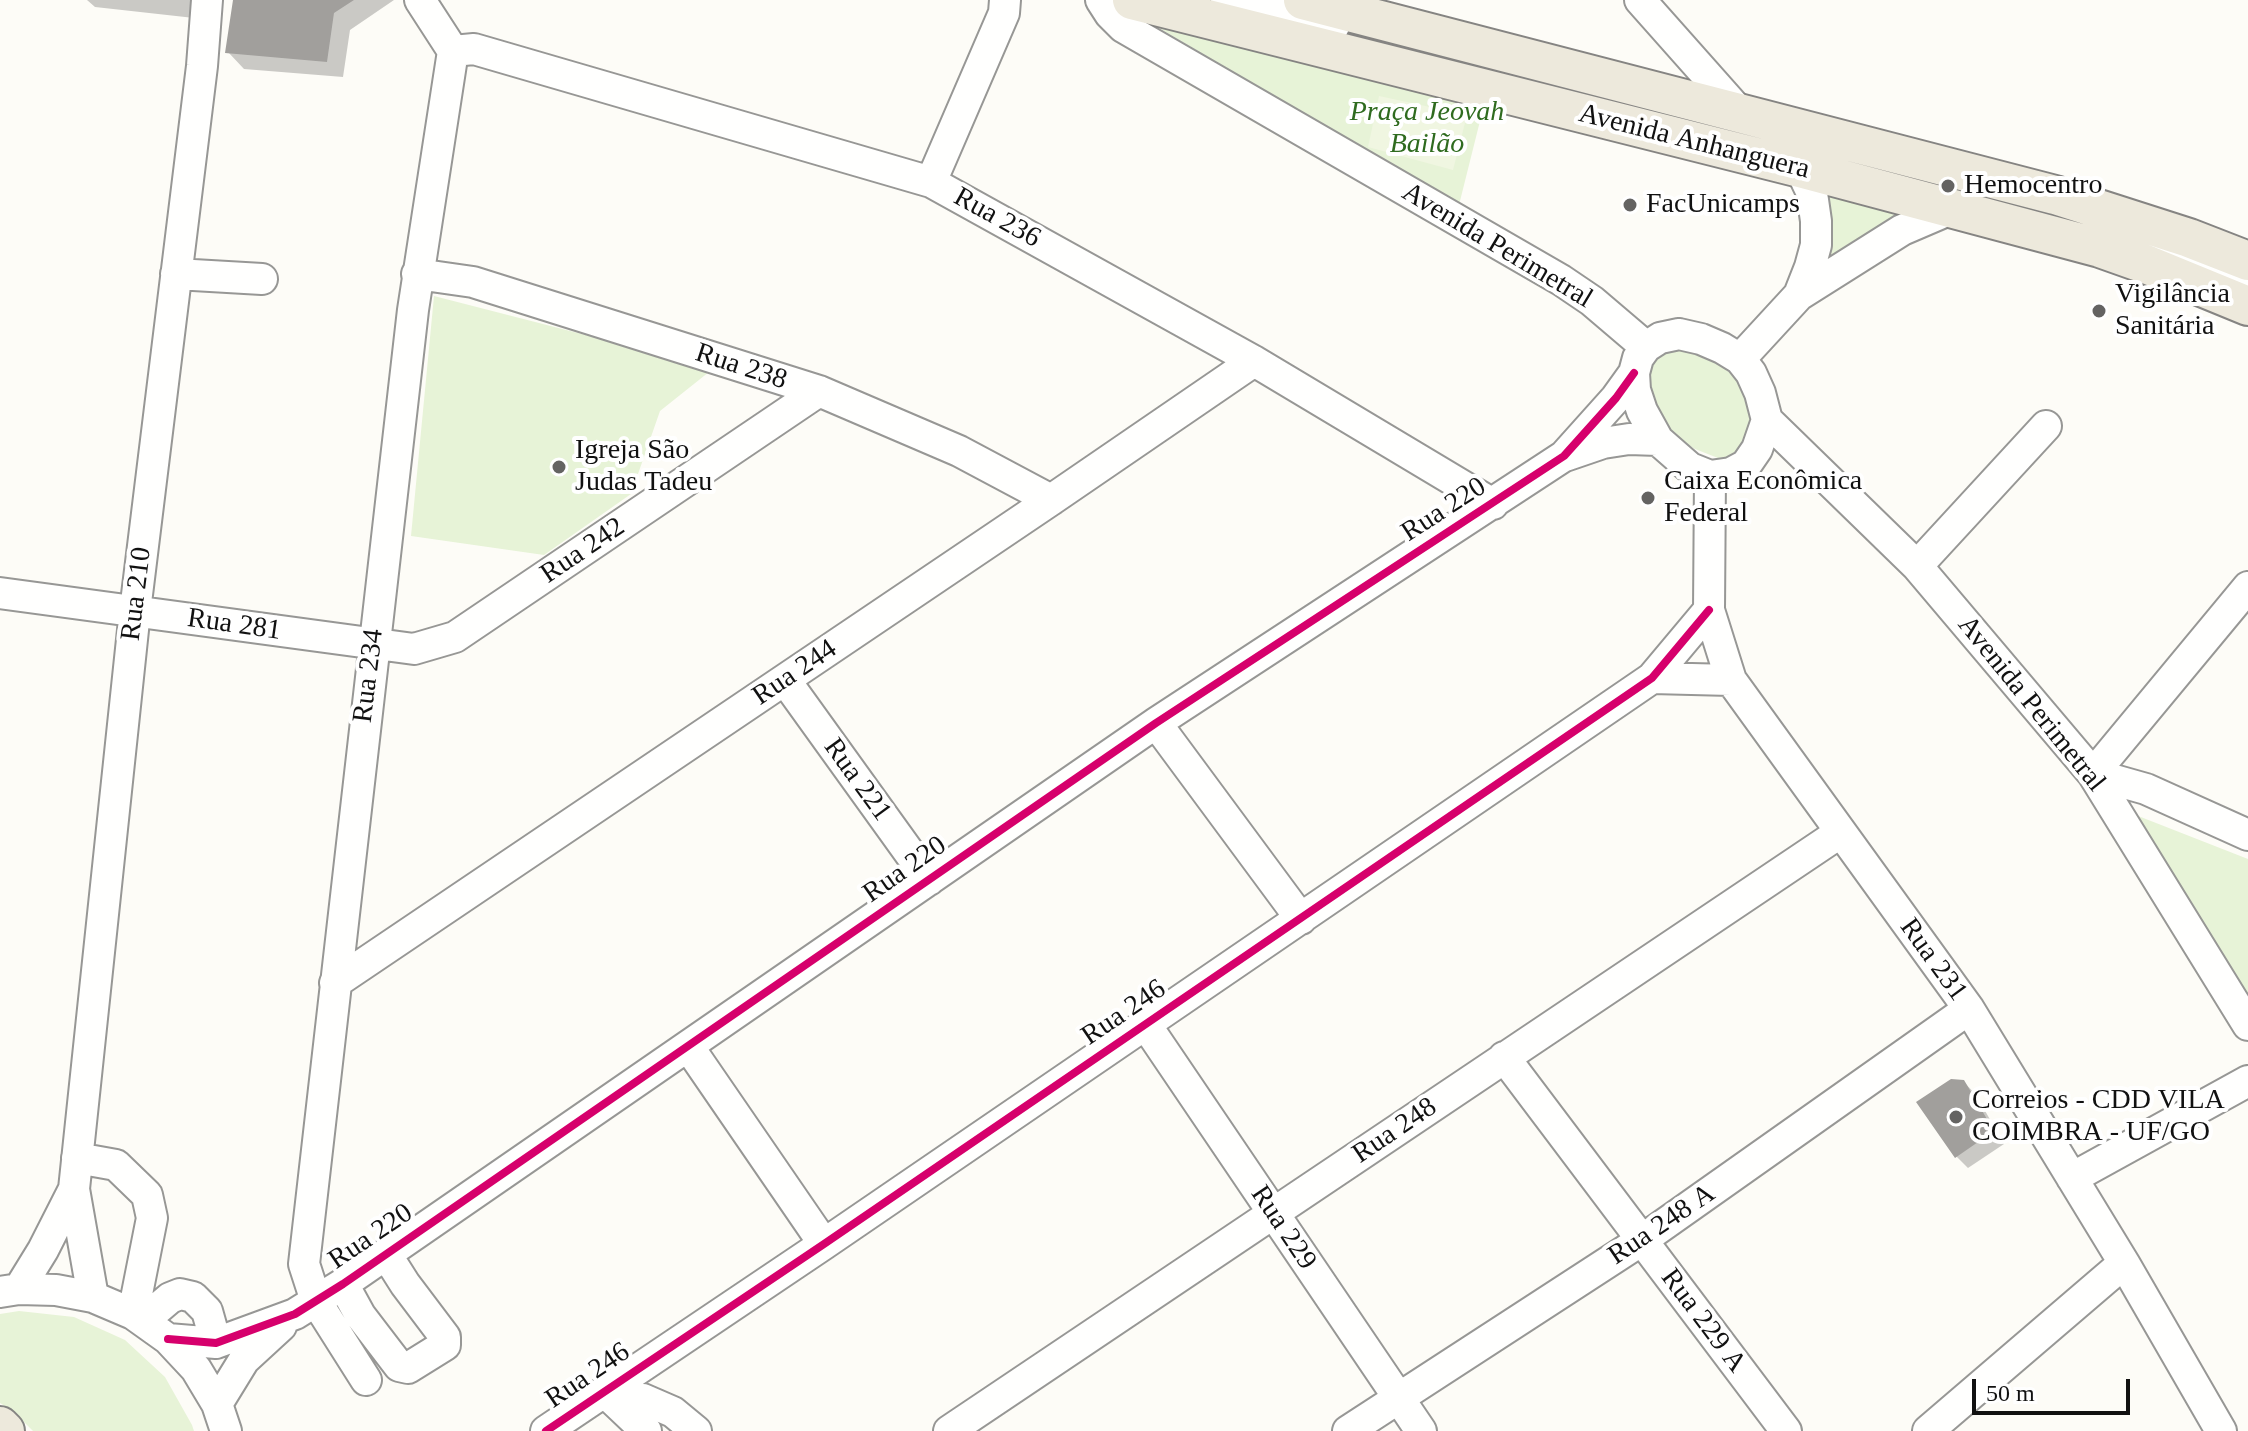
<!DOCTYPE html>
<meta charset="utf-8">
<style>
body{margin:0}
#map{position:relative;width:2248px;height:1431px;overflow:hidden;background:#fdfcf7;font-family:Georgia,serif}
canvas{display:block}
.scale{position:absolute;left:1972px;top:1379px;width:158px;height:36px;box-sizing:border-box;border:4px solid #111;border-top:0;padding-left:10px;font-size:24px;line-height:28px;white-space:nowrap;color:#111;-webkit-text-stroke:6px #fff;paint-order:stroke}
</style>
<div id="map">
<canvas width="2248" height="1431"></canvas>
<div class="scale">50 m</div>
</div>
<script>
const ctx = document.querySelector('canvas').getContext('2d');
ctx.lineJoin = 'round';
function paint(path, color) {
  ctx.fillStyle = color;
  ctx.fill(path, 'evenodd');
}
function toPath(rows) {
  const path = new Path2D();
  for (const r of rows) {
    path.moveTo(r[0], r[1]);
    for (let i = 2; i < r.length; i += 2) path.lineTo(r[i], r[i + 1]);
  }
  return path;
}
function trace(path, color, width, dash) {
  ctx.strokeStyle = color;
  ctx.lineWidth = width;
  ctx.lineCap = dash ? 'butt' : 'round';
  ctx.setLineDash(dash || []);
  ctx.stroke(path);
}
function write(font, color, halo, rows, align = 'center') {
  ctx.font = font + ' Georgia,serif';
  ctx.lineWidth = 8;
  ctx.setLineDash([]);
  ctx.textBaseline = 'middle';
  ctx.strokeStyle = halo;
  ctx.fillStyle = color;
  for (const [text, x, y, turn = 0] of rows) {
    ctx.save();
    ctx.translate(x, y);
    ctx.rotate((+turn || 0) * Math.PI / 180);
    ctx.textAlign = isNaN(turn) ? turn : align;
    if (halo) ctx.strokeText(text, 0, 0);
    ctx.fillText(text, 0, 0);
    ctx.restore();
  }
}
paint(toPath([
 [1130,11,1487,93,1459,205],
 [1824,185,1917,207,1822,272,1830,252],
 [434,296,714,368,660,411,631,494,544,555,411,536],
 [1689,347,1714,361,1734,376,1746,392,1755,413,1753,444,1730,457,1718,458,1695,449,1672,435,1654,407,1647,387,1651,363,1661,352],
 [2128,812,2248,859,2248,1002],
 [19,1311,74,1317,125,1340,165,1377,192,1425,194,1431,33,1431,13,1411,0,1403,0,1314]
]), '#e7f3d7');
paint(toPath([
 [1379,96,1467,115,1453,170,1368,147]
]), '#f0f6e1');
paint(toPath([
 [87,0,196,0,194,18,95,7],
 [235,0,394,0,350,30,343,77,244,69,228,52],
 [1964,1082,1976,1095,2004,1144,1968,1168,1956,1156]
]), '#0003');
paint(toPath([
 [233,0,354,0,334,13,327,62,225,53],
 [1951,1079,1964,1080,1994,1131,1955,1158,1916,1102]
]), '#a19f9c');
const minor = toPath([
 [420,0,453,51],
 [1101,0,1110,14,1123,27,1561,280,1592,301,1646,347],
 [1226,0,1334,26],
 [1640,0,1743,116],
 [453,51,474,49,931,182,1254,361,1493,504],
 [1787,157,1800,168,1812,193,1816,221,1816,245,1810,267,1799,295],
 [931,182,1004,13,1005,0],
 [2123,238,2177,255,2248,284],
 [176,274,262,279],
 [417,274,473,282,819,391,959,451,1051,500],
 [1679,334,1701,339,1722,348,1740,359,1751,373,1760,393,1767,420,1757,449,1746,465,1731,473,1710,476,1690,468,1658,440,1642,411,1635,390,1634,373,1638,358,1646,347,1660,338,1679,334],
 [1740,359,1799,295,1902,230,1951,209],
 [1767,420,1917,566,2093,774,2248,1025],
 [1565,456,1603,443,1629,439,1658,440],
 [1710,476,1709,610,1731,680,1969,1009,2124,1263,2221,1431],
 [1917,566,2046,426],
 [0,593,414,649,455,637,819,391],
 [1652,678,1731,680],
 [785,680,929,880],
 [1156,723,1301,919],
 [2093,774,2248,587],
 [2093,774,2146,789,2248,835],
 [335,983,1051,500,1254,361],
 [1146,1025,1421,1431],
 [688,1046,824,1244],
 [1504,1057,1786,1431],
 [77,1158,116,1165,147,1195,152,1218,133,1314],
 [2072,1178,2248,1081],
 [343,1284,360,1315,399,1366,408,1368,445,1345,445,1337,405,1284,386,1254],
 [19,1289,43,1250,74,1189],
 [0,1292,19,1289,56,1290,93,1297,133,1314,168,1339,196,1369,217,1404,226,1431],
 [93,1297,74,1189,135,611,202,66,207,0],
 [143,1321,170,1298,180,1294,193,1297,207,1311,216,1343],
 [168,1339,216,1343,295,1314,343,1284,1156,723,1564,456,1616,398,1634,373],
 [366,1380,316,1301,304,1264,413,310,453,51],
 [606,1393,646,1431],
 [615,1401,643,1399,673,1412,696,1431],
 [217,1404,244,1360,281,1326],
 [546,1431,824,1244,1652,678,1709,610],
 [949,1431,1841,832],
 [1348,1431,1642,1240,1969,1009],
 [1928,1431,2124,1263]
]);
const major = toPath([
 [1132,0,1800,168,2100,248,2148,265,2248,306],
 [1303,0,2055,195,2189,238,2248,261],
 [0,1426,5,1431]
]);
trace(minor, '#979795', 34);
trace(major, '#858482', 42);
trace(minor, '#fffffe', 30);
trace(major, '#ede9dc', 38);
trace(toPath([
 [168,1339,216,1343,295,1314,343,1284,1156,723,1564,456,1616,398,1634,373],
 [546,1431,824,1244,1652,678,1709,610]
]), '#d6006c', 8);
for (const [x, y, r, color] of [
 [1948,186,8,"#646362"],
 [1630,205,8,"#646362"],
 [2099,311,8,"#646362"],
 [559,467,8,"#646362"],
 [1648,498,8,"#646362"],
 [1956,1117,8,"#646362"]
]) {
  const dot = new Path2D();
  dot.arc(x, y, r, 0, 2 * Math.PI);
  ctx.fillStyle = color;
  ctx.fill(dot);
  trace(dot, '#fff', 3);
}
write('italic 28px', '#2f6b1f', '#fff', [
 ["Praça Jeovah",1427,113],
 ["Bailão",1427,145]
]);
write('28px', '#111', '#fff', [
 ["Avenida Anhanguera",1694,142,14],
 ["Rua 236",997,218,29],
 ["Avenida Perimetral",1497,246,31],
 ["Rua 238",741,367,18],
 ["Rua 220",1444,510,-33],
 ["Rua 242",583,551,-34],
 ["Rua 210",137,594,-83],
 ["Rua 281",234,625,8],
 ["Rua 244",795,673,-34],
 ["Rua 234",369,676,-83],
 ["Avenida Perimetral",2031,704,51],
 ["Rua 221",857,780,54],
 ["Rua 220",905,870,-35],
 ["Rua 231",1933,960,54],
 ["Rua 246",1124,1013,-34],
 ["Rua 248",1395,1131,-34],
 ["Rua 248 A",1662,1225,-34],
 ["Rua 229",1283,1228,56],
 ["Rua 220",371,1237,-34],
 ["Rua 229 A",1703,1321,53],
 ["Rua 246",588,1376,-34]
]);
write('28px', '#111', '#fff', [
 ["Hemocentro",1964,186],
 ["FacUnicamps",1646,205],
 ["Vigilância",2115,295],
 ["Sanitária",2115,327],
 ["Igreja São",575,451],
 ["Judas Tadeu",575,483],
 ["Caixa Econômica",1664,482],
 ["Federal",1664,514],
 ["Correios - CDD VILA",1972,1101],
 ["COIMBRA - UF/GO",1972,1133]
], 'left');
</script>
